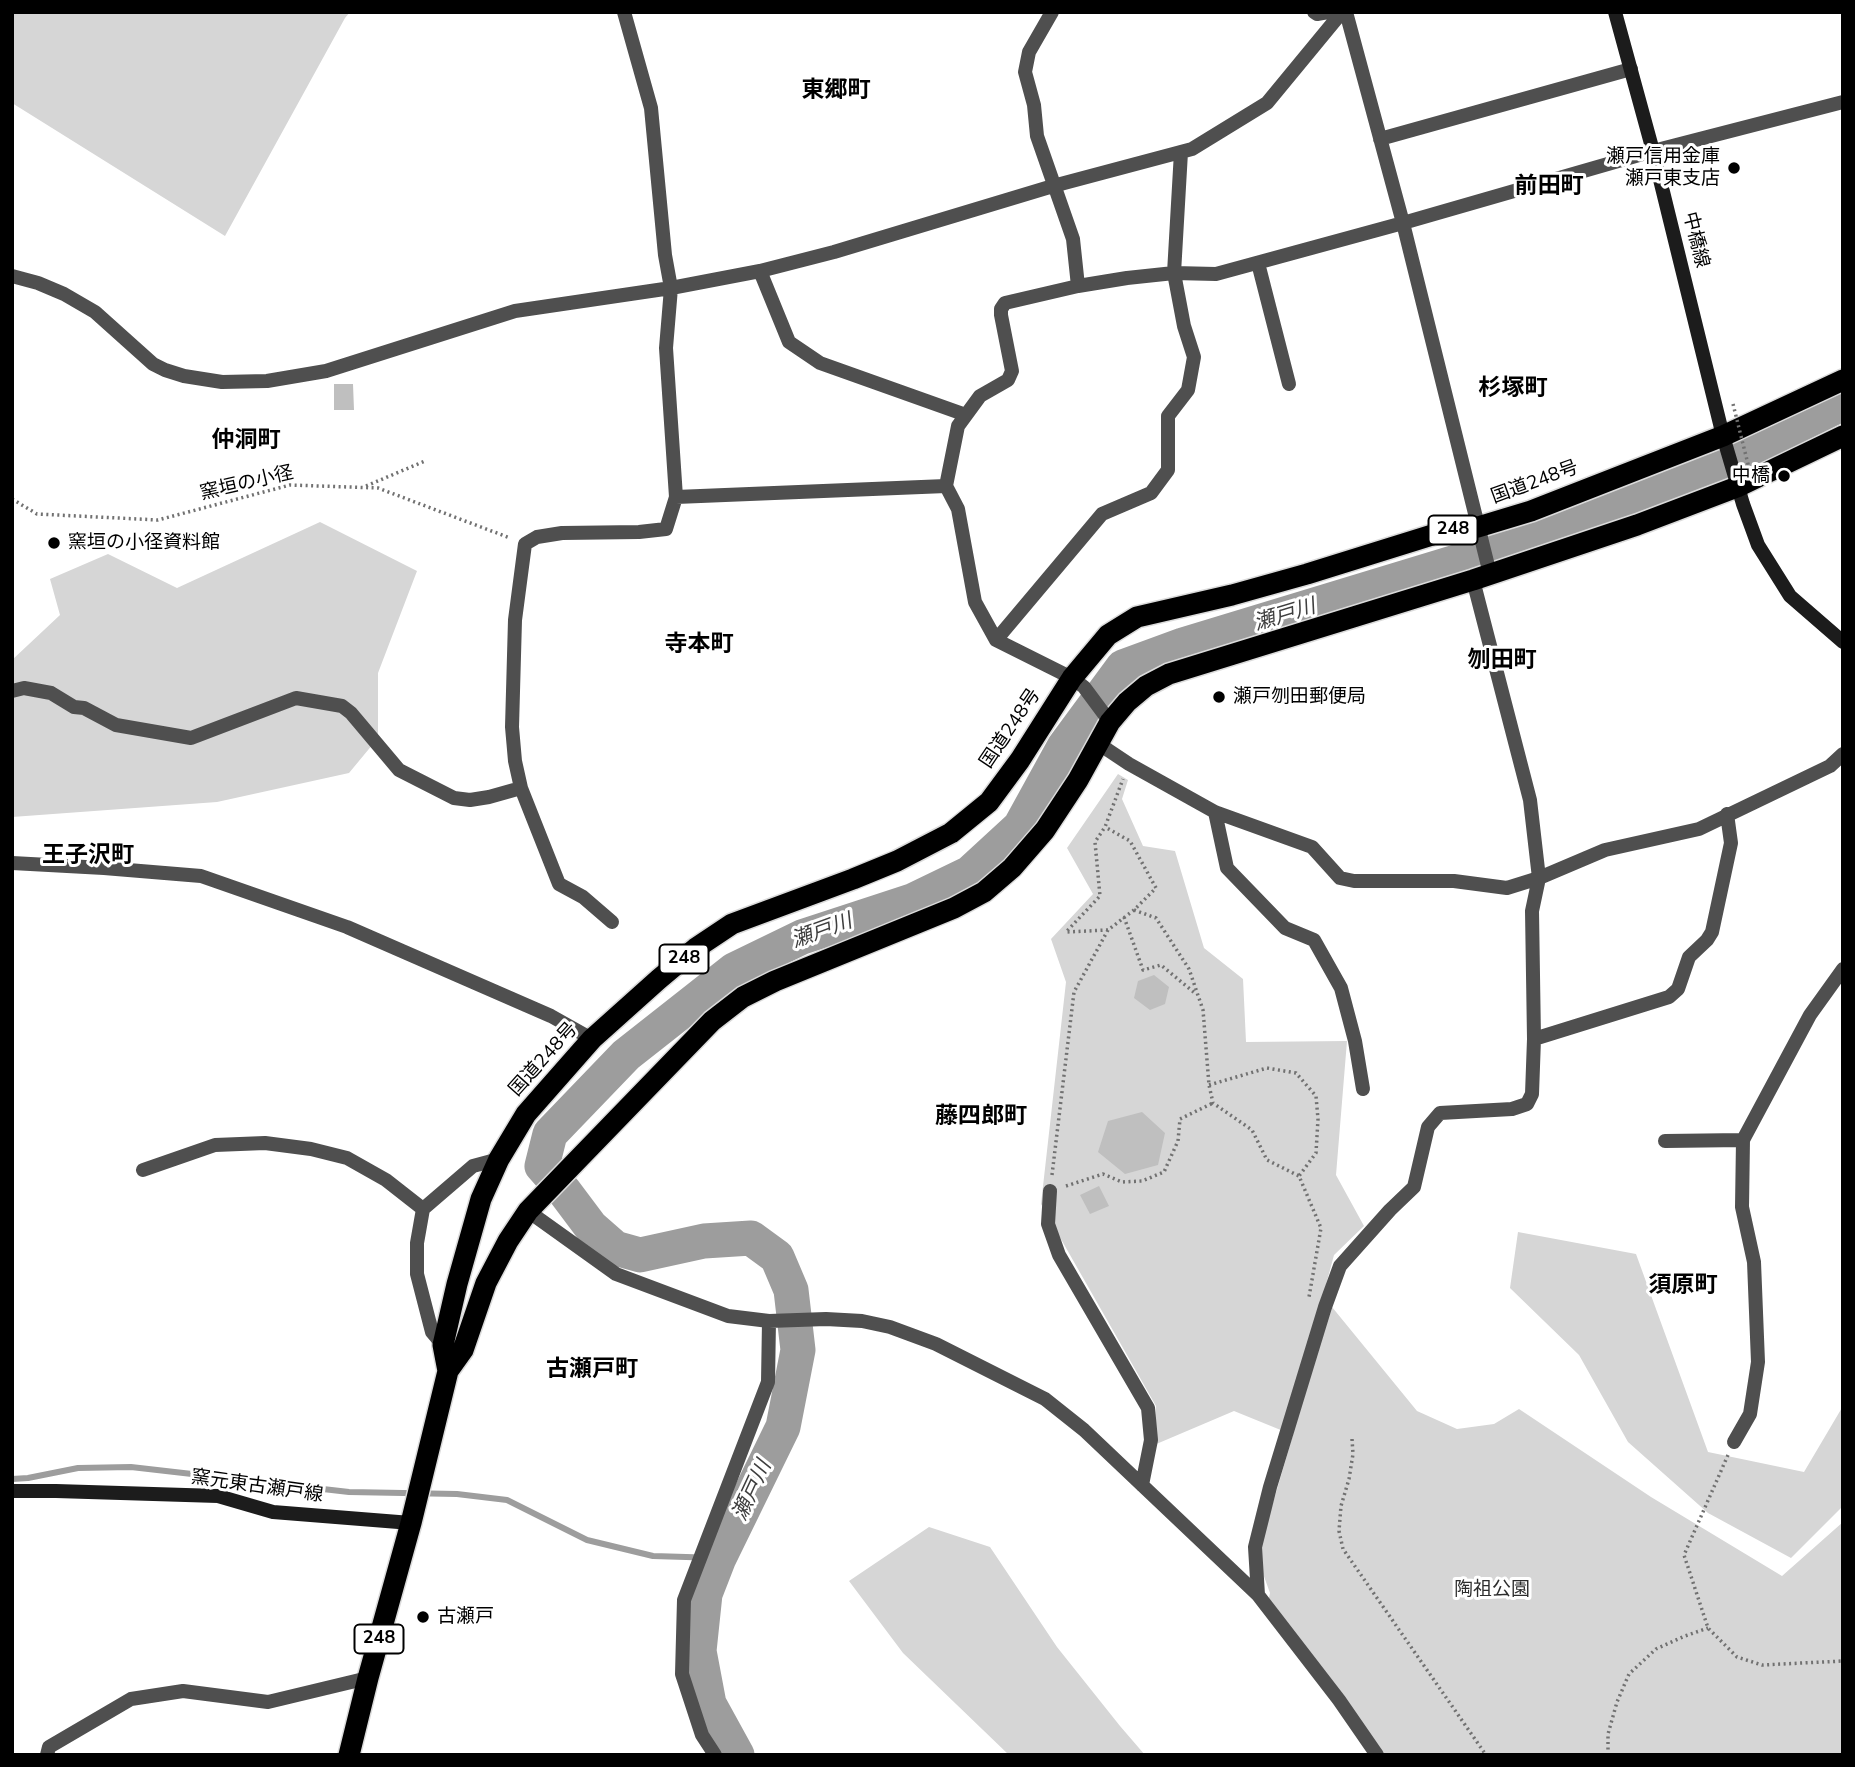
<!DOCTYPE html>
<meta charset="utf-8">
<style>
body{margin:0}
#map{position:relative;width:1855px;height:1767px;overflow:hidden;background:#fff;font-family:"Nunito Sans",sans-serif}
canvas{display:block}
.frame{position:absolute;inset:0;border:14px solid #000;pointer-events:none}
</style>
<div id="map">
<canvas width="1855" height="1767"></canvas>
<div class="frame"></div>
</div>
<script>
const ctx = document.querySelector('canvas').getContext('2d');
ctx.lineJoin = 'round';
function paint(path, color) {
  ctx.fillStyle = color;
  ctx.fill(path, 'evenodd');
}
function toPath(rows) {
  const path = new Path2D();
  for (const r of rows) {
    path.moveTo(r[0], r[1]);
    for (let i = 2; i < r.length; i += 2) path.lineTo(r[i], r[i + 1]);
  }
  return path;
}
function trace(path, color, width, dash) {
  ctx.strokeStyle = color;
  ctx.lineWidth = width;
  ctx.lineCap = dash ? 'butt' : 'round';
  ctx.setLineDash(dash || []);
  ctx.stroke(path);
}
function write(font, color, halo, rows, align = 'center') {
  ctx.font = font + ' "Nunito Sans","Noto Sans JP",sans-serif';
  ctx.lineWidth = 6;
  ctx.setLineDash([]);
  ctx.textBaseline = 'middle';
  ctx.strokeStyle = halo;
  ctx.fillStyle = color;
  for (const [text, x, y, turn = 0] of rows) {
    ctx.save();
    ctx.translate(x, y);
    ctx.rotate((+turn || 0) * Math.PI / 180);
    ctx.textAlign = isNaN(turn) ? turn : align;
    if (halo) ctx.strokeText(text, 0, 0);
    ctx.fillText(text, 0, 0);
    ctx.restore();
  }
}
paint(toPath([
 [12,12,350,12,345,18,225,236,12,103],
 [320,522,417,571,378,673,378,738,349,773,217,802,12,817,12,660,60,615,50,579,108,554,177,588],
 [1118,774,1128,780,1122,799,1143,846,1175,851,1204,948,1243,979,1246,1042,1347,1041,1336,1175,1364,1226,1334,1255,1323,1296,1417,1411,1457,1429,1494,1424,1519,1409,1651,1497,1782,1576,1843,1522,1843,1755,1379,1755,1266,1611,1270,1593,1257,1557,1293,1435,1234,1411,1154,1445,1156,1406,1041,1204,1066,982,1051,939,1093,894,1067,848],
 [1518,1232,1636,1254,1708,1452,1804,1472,1843,1406,1843,1506,1791,1558,1708,1513,1628,1442,1579,1355,1510,1288],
 [929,1527,990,1547,1057,1647,1120,1726,1145,1755,1009,1755,903,1653,849,1581]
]), '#d6d6d6');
trace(toPath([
 [12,1479,28,1478,78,1468,131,1467,349,1492,457,1494,507,1500,587,1540,653,1556,719,1558]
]), '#9d9d9d', 6);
trace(toPath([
 [737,1755,709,1704,699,1651,705,1594,719,1558,783,1427,798,1350,791,1290,777,1257,751,1238,704,1241,640,1255,615,1248,591,1227,564,1191,542,1166,550,1134,626,1055,734,970,802,937,912,901,970,873,1020,827,1064,747,1123,667,1183,645,1456,562,1687,481,1843,403]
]), '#9d9d9d', 35);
paint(toPath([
 [334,384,353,384,354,410,334,410],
 [1154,975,1169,987,1165,1004,1150,1010,1134,998,1138,981],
 [1142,1112,1165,1133,1158,1165,1125,1174,1098,1152,1108,1121],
 [1099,1186,1109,1206,1090,1214,1080,1195]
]), '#bfbfbf');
const highway = toPath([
 [448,1371,443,1345,457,1284,481,1199,499,1159,526,1114,592,1039,659,979,696,948,732,924,853,879,897,861,951,833,989,802,1020,760,1072,678,1108,635,1137,617,1232,595,1307,574,1445,531,1478,527,1531,511,1723,436,1843,380],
 [349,1755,368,1678,411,1523,448,1371,463,1350,486,1283,508,1241,528,1211,712,1021,743,997,775,981,954,908,984,892,1012,868,1045,830,1078,780,1110,722,1127,702,1146,686,1169,674,1473,580,1637,525,1737,487,1843,436]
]);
trace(highway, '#dbdbdb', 24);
trace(toPath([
 [366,486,425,461],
 [12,499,37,514,158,520,290,485,378,488,510,538],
 [1134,910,1156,918,1189,969,1203,1010,1209,1085,1213,1103,1252,1130,1267,1160,1299,1176,1321,1228,1309,1297],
 [1124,917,1143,970,1161,965,1196,994],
 [1108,930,1066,932,1100,896,1095,842,1105,827,1123,779],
 [1209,1085,1267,1068,1296,1073,1316,1096,1318,1119,1316,1153,1299,1176],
 [1052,1175,1074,992,1108,930,1134,910,1156,888,1130,841,1105,827],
 [1066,1186,1103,1174,1122,1182,1142,1181,1164,1172,1178,1141,1180,1119,1213,1103],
 [1352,1439,1353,1454,1349,1479,1341,1506,1339,1531,1343,1549,1486,1755],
 [1728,1455,1684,1555,1708,1628,1737,1657,1762,1665,1843,1661],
 [1608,1755,1608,1734,1617,1702,1629,1674,1656,1649,1685,1636,1708,1628]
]), '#717171', 3.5, [2, 3.5]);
trace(toPath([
 [1052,12,1029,52,1025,72,1034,105,1037,136,1073,239,1078,286],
 [1314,12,1317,14,1328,12],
 [1346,12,1403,223,1490,574],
 [1380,139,1631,69],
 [1258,263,1289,384],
 [760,271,789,342,820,363,966,415],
 [12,276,38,283,64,294,95,312,153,364,165,370,184,376,222,382,267,381,326,371,515,311,671,288,760,271,834,252,1053,186,1192,149,1267,103,1342,12],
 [676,497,946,486],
 [996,640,1102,514,1151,493,1168,470,1168,416,1188,390,1194,357,1184,326,1174,273,1181,152],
 [12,691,24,688,51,693,74,707,84,708,116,725,191,738,296,698,342,706,351,713,399,770,454,798,470,800,489,797,521,788,515,761,512,727,515,620,525,544,537,537,562,533,639,532,666,529,676,497,666,348,671,288,665,255,651,108,624,12],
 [1110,722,1084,687,1072,678,996,640,975,602,958,509,946,486,958,426,980,396,1008,380,1012,371,1001,315,1001,309,1005,303,1078,286,1127,278,1174,273,1216,274,1403,223,1653,151,1843,102],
 [1099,744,1129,764,1215,812,1312,847,1340,878,1354,881,1454,881,1507,888,1539,878,1605,850,1699,829,1830,766,1843,754],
 [521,788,559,884,583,897,612,922],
 [1215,812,1227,868,1285,928,1314,940,1341,988,1355,1041,1363,1089],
 [12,863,104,868,201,876,347,927,551,1016,592,1039],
 [1534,1039,1669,997,1678,989,1689,957,1707,940,1712,932,1731,843,1727,814],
 [1665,1141,1743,1140],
 [143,1170,215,1145,265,1143,311,1149,347,1158,386,1180,423,1209],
 [1050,1191,1048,1224,1059,1255,1148,1408,1151,1440,1142,1485],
 [528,1211,616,1274,728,1316,769,1321,826,1319,862,1321,890,1327,936,1344,1045,1399,1084,1430,1258,1595,1339,1700,1377,1755],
 [443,1345,432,1332,417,1274,417,1243,423,1209,473,1166,499,1159],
 [1734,1442,1750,1414,1758,1362,1754,1262,1742,1207,1743,1140,1810,1015,1843,969],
 [1258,1595,1255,1547,1270,1487,1325,1307,1340,1266,1390,1210,1414,1187,1428,1127,1440,1113,1512,1109,1527,1104,1532,1094,1534,1039,1532,911,1539,878,1530,800,1473,580],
 [47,1755,49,1747,131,1699,183,1691,268,1702,368,1678],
 [715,1755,702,1735,682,1674,684,1600,768,1382,769,1321]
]), '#4f4f4f', 14);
trace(toPath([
 [1615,12,1653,151,1723,436,1743,504,1758,545,1790,596,1843,642],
 [12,1491,56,1491,218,1496,273,1512,411,1523]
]), '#1c1c1c', 14);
trace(highway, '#000', 21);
trace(toPath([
 [1733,404,1753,484]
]), '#717171', 3.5, [2, 3.5]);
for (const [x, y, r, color] of [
 [1734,168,7,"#000"],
 [1784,476,7,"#000"],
 [54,543,7,"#000"],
 [1219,697,7,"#000"],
 [423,1617,7,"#000"]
]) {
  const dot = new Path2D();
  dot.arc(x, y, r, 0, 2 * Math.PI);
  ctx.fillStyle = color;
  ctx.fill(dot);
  trace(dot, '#fff', 2.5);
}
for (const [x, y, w] of [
 [1453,530,49],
 [684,959,49],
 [379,1639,49]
]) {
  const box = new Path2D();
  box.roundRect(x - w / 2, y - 14.5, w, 29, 5);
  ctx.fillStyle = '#fff';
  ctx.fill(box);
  trace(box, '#000', 2);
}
write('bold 18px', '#000', null, [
 ["248",1453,530],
 ["248",684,959],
 ["248",379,1639]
]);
write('19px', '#000', '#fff', [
 ["瀬戸信用金庫",1720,157,"right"],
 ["瀬戸東支店",1720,179,"right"],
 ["中橋",1770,476,"right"],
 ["窯垣の小径資料館",68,543],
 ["瀬戸刎田郵便局",1233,697],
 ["古瀬戸",437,1617]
], 'left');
write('19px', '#000', '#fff', [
 ["中橋線",1695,240,76],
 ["国道248号",1535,483,-20],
 ["窯垣の小径",247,484,-13],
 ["国道248号",1011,729,-56],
 ["国道248号",544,1060,-48],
 ["窯元東古瀬戸線",257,1487,8]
]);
write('19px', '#2d2d2d', '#fff', [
 ["陶祖公園",1492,1590]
]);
write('italic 21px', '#3e3e3e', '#fff', [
 ["瀬戸川",1285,616,-17],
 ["瀬戸川",822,932,-20],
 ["瀬戸川",753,1491,-65]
]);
write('bold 23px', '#000', '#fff', [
 ["東郷町",836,91],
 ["前田町",1549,187],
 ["杉塚町",1513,389],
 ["仲洞町",246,441],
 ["寺本町",699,645],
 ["刎田町",1502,661],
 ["王子沢町",88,856],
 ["藤四郎町",981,1117],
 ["須原町",1683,1286],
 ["古瀬戸町",592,1370]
]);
</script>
